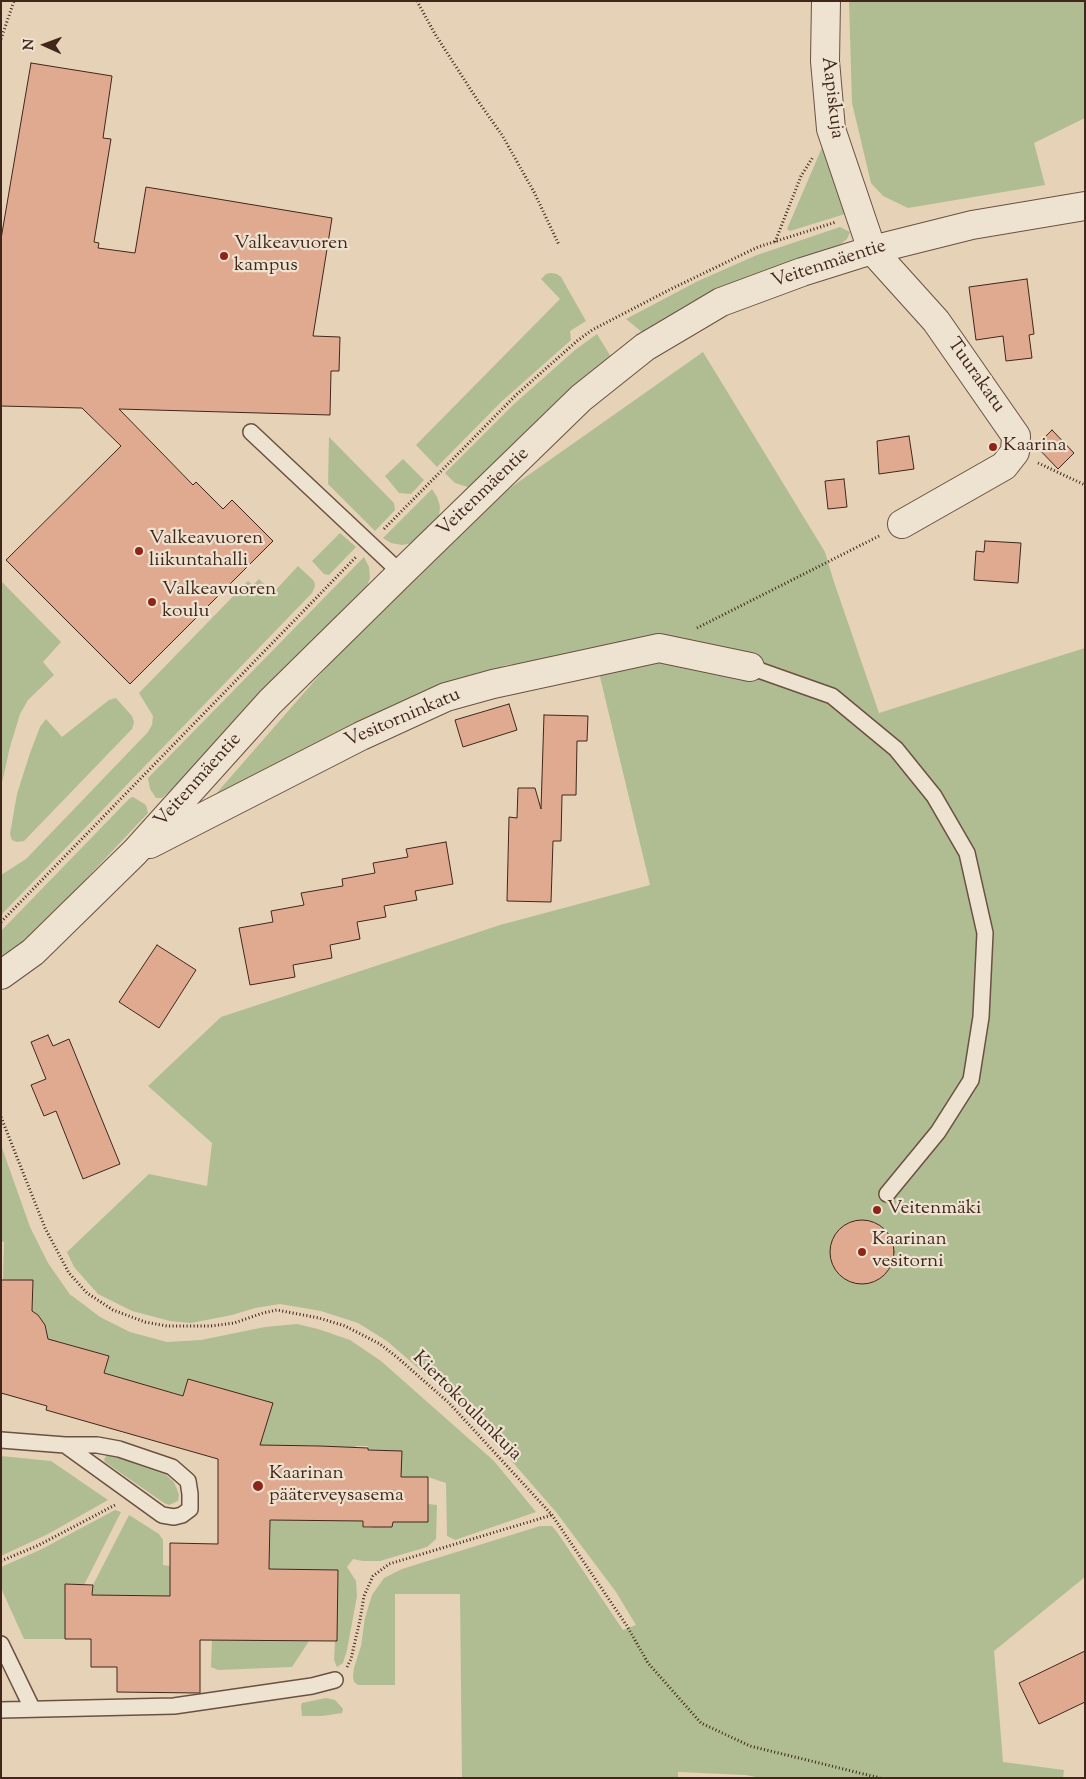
<!DOCTYPE html>
<meta charset="utf-8">
<style>
body{margin:0}
#map{position:relative;width:1086px;height:1779px;overflow:hidden;background:#e5d2b7;font-family:"Sorts Mill Goudy",serif}
canvas{display:block}
.frame{position:absolute;inset:0;border:2px solid #41261b;pointer-events:none}
.north{position:absolute;left:20px;top:20px;width:50px;height:50px;-webkit-text-stroke:4px #eee2d0;paint-order:stroke;rotate:272deg;font-size:14px;font-weight:700;line-height:20px;text-align:center;color:#41261b}
.north::after{content:'';display:block;margin:auto;width:18px;height:22px;background:#41261b;clip-path:polygon(50% 0,100% 100%,50% 72%,0 100%)}
</style>
<div id="map">
<canvas width="1086" height="1779"></canvas>
<div class="frame"></div>
<div class="north">N</div>
</div>
<script>
const ctx = document.querySelector('canvas').getContext('2d');
ctx.lineJoin = 'round';
function paint(path, color) {
  ctx.fillStyle = color;
  ctx.fill(path, 'evenodd');
}
function toPath(rows) {
  const path = new Path2D();
  for (const r of rows) {
    if (r.length === 3) {
      path.moveTo(r[0] + r[2], r[1]);
      path.arc(r[0], r[1], r[2], 0, 2 * Math.PI);
      continue;
    }
    path.moveTo(r[0], r[1]);
    for (let i = 2; i < r.length; i += 2) path.lineTo(r[i], r[i + 1]);
  }
  return path;
}
function trace(path, color, width, dash) {
  ctx.strokeStyle = color;
  ctx.lineWidth = width;
  ctx.lineCap = dash ? 'butt' : 'round';
  ctx.setLineDash(dash || []);
  ctx.stroke(path);
}
function write(font, color, halo, rows, align = 'center') {
  ctx.font = font + ' "Sorts Mill Goudy",serif';
  ctx.lineWidth = 4.5;
  ctx.setLineDash([]);
  ctx.textBaseline = 'middle';
  ctx.strokeStyle = halo;
  ctx.fillStyle = color;
  for (const [text, x, y, turn = 0] of rows) {
    ctx.save();
    ctx.translate(x, y);
    ctx.rotate((+turn || 0) * Math.PI / 180);
    ctx.textAlign = isNaN(turn) ? turn : align;
    if (halo) ctx.strokeText(text, 0, 0);
    ctx.fillText(text, 0, 0);
    ctx.restore();
  }
}
paint(toPath([
 [849,1,1085,1,1085,118,1034,143,1045,185,908,208,883,196,871,183,852,103],
 [824,143,848,211,845,214,790,231,787,229],
 [840,227,850,232,847,239,840,245,740,281,683,307,643,333,626,319,698,281,757,255],
 [551,273,557,274,561,277,586,321,570,331,571,340,501,402,437,467,416,445,560,299,541,279,546,274],
 [597,334,611,357,471,488,455,483,445,473,513,405,575,350],
 [703,352,825,552,833,579,879,713,1085,648,1085,1577,994,1651,1003,1762,1064,1770,1063,1778,761,1778,746,1775,678,1772,678,1778,462,1778,460,1594,395,1594,395,1685,358,1685,354,1682,353,1677,354,1668,361,1646,365,1618,372,1595,384,1578,402,1569,540,1526,552,1526,557,1532,623,1630,636,1625,616,1592,556,1512,502,1450,447,1393,387,1341,358,1323,321,1311,280,1304,255,1308,232,1315,191,1323,170,1321,132,1311,98,1294,74,1267,67,1252,149,1174,207,1186,212,1143,148,1086,221,1017,500,925,650,885,595,656,506,665,420,699,208,803,337,655,510,488],
 [329,437,394,503,395,510,375,531,328,484],
 [403,459,424,480,411,494,399,493,385,476],
 [432,489,437,497,440,506,439,518,414,543,402,545,391,543,383,538],
 [340,533,356,547,329,575,324,574,312,561],
 [364,557,369,567,370,578,365,591,197,765,162,798,156,798,150,789,148,778],
 [298,566,314,581,315,586,312,593,1,915,1,875,26,859,148,732,152,725,153,716,139,693,248,581,253,585,259,579,273,593],
 [1,581,61,642,43,662,54,675,28,700,20,714,10,747,1,787],
 [116,698,132,716,134,722,132,729,24,841,17,842,12,840,10,834,17,794,30,753,40,727,46,719,62,737,109,700],
 [133,797,146,805,148,813,54,913,20,948,1,963,1,931,130,798],
 [1,1145,30,1227,48,1263,71,1296,71,1295,100,1317,130,1332,167,1342,201,1340,265,1327,297,1324,318,1329,350,1340,381,1361,494,1461,536,1512,455,1540,447,1536,446,1483,428,1477,401,1477,401,1451,368,1450,368,1446,356,1446,355,1448,320,1450,320,1446,306,1445,306,1449,260,1449,260,1436,263,1436,272,1403,188,1379,183,1396,104,1373,109,1356,56,1341,48,1344,45,1325,38,1315,32,1311,33,1281,3,1280,4,1242,1,1241],
 [108,1454,166,1475,173,1481,177,1489,179,1495,178,1501,169,1505,164,1503,105,1462,104,1459],
 [1,1456,51,1461,108,1500,48,1534,1,1556],
 [428,1504,437,1505,436,1539,427,1547,380,1561,363,1561,353,1559,347,1567,356,1581,357,1596,347,1650,343,1663,337,1667,334,1660,335,1641,337,1641,338,1570,269,1569,270,1520,363,1521,363,1528,372,1528,373,1521,382,1527,392,1527,393,1521,427,1522],
 [115,1510,121,1512,84,1585,65,1584,65,1639,24,1639,1,1588,1,1567,40,1550],
 [129,1515,159,1534,163,1540,163,1565,170,1566,170,1596,92,1595,93,1585],
 [212,1640,309,1641,292,1667,218,1670,211,1667],
 [326,1698,335,1700,343,1709,342,1713,322,1716,302,1716,301,1706,302,1703]
]), '#b0bd92');
const building = toPath([
 [31,63,112,76,103,138,111,139,94,242,99,243,98,248,135,253,146,187,332,218,313,336,340,337,339,371,331,371,330,415,119,409,193,485,196,482,223,509,232,500,273,541,130,684,6,560,121,446,82,408,1,406,1,239,31,63],
 [1027,279,1034,334,1029,335,1032,358,1006,361,1003,336,976,340,969,287,1027,279],
 [1052,430,1074,453,1058,469,1036,446,1052,430],
 [909,436,914,469,879,474,877,441,909,436],
 [844,479,847,507,828,509,825,481,844,479],
 [985,541,1021,543,1018,583,974,580,976,551,984,552,985,541],
 [509,704,517,730,463,747,455,720,509,704],
 [544,715,588,716,587,741,577,741,576,795,562,795,561,841,553,841,551,902,507,901,509,817,517,818,518,788,535,788,541,809,544,715],
 [446,842,453,884,415,891,417,900,384,906,386,917,357,922,360,939,330,945,332,958,293,965,295,977,250,985,239,928,273,922,271,911,304,905,301,893,343,886,342,879,375,873,373,863,408,857,406,849,446,842],
 [157,945,196,970,159,1028,119,1002,157,945],
 [48,1035,53,1046,69,1039,120,1164,83,1179,56,1111,44,1116,31,1085,46,1079,31,1042,48,1035],
 [862,1252,32],
 [1,1280,33,1280,32,1311,38,1315,45,1325,48,1339,109,1356,104,1373,183,1396,188,1379,273,1403,260,1445,320,1446,368,1448,368,1450,402,1451,401,1477,428,1477,428,1522,393,1522,392,1527,363,1527,363,1521,270,1520,269,1569,338,1570,337,1641,200,1640,200,1693,117,1692,117,1667,91,1667,91,1639,65,1639,65,1584,93,1585,92,1595,170,1596,170,1543,218,1544,218,1459,46,1410,47,1406,1,1393,1,1280],
 [1085,1651,1085,1702,1039,1724,1019,1683,1085,1651]
]);
paint(building, '#e0aa91');
trace(building, '#41261b', 1);
const lane = toPath([
 [251,432,401,573],
 [750,667,832,696,896,749,934,796,967,853,985,933,981,1017,971,1080,938,1132,887,1194],
 [1,1440,65,1445,97,1445,119,1449,172,1467,188,1481,190,1494,190,1509,182,1515,174,1517,162,1515,65,1445],
 [1,1644,32,1708],
 [1,1710,174,1706,312,1686,335,1680]
]);
const street = toPath([
 [826,1,825,61,831,129,872,250,936,321,1016,436,1015,452,1004,466,902,524],
 [150,844,361,736,446,697,493,684,659,648,750,667],
 [1,975,33,952,135,852,270,702,401,573,581,398,645,347,721,302,802,272,872,250,972,225,1085,206]
]);
trace(lane, '#6a5142', 18);
trace(street, '#6a5142', 30);
trace(toPath([
 [417,1,435,34,478,101,502,135,534,192,559,245],
 [1,39,14,1],
 [775,242,801,176,813,157],
 [1038,463,1085,485],
 [384,529,516,395,577,341,592,330,671,289,758,247,836,222],
 [697,628,881,535],
 [1,922,356,557],
 [1,1117,45,1228,69,1273,87,1293,113,1310,145,1322,167,1326,211,1326,234,1323,263,1313,277,1310,319,1318,345,1326,380,1344,398,1358,449,1403,552,1515,627,1626,648,1663,701,1723,750,1746,880,1778],
 [1,1561,39,1545,115,1505],
 [347,1667,351,1659,360,1620,364,1596,373,1576,389,1564,552,1515]
]), '#41261b', 3, [1, 2.5]);
trace(lane, '#eee2d0', 15);
trace(street, '#eee2d0', 28);
for (const [x, y, r, color] of [
 [224,256,5,"#8f2418"],
 [993,447,5,"#8f2418"],
 [139,551,5,"#8f2418"],
 [152,602,5,"#8f2418"],
 [877,1210,5,"#8f2418"],
 [862,1252,5,"#8f2418"],
 [258,1486,6,"#8f2418"]
]) {
  const dot = new Path2D();
  dot.arc(x, y, r, 0, 2 * Math.PI);
  ctx.fillStyle = color;
  ctx.fill(dot);
  trace(dot, '#eee2d0', 2);
}
write('19px', '#41261b', '#eee2d0', [
 ["Aapiskuja",831,98,83],
 ["Veitenmäentie",829,265,-18],
 ["Tuurakatu",975,376,55],
 ["Veitenmäentie",484,493,-44],
 ["Vesitorninkatu",403,719,-23],
 ["Veitenmäentie",199,781,-48],
 ["Kiertokoulunkuja",466,1407,45]
]);
write('19px', '#41261b', '#eee2d0', [
 ["Valkeavuoren",234,245],
 ["kampus",234,267],
 ["Kaarina",1003,447],
 ["Valkeavuoren",149,540],
 ["liikuntahalli",149,562],
 ["Valkeavuoren",162,591],
 ["koulu",162,613],
 ["Veitenmäki",887,1210],
 ["Kaarinan",872,1241],
 ["vesitorni",872,1263],
 ["Kaarinan",269,1475],
 ["pääterveysasema",269,1497]
], 'left');
</script>
